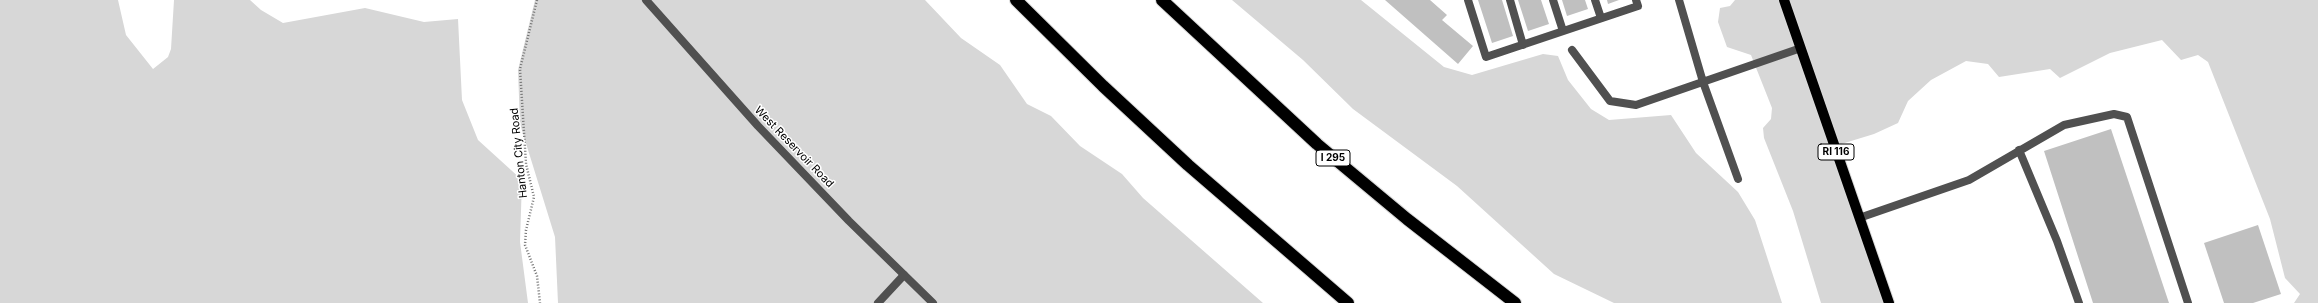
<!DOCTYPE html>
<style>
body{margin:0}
canvas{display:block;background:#fff}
</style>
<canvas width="2318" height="303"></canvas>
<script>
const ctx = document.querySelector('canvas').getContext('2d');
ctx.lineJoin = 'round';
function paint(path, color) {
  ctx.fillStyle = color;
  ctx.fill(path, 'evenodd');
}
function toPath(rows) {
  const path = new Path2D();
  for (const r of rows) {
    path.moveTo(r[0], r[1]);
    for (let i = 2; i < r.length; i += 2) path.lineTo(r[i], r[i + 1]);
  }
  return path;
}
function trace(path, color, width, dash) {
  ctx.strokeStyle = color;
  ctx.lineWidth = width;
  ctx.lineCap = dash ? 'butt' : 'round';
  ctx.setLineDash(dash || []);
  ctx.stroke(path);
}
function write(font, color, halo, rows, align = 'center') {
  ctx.font = font + ' Inter,sans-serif';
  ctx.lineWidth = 3;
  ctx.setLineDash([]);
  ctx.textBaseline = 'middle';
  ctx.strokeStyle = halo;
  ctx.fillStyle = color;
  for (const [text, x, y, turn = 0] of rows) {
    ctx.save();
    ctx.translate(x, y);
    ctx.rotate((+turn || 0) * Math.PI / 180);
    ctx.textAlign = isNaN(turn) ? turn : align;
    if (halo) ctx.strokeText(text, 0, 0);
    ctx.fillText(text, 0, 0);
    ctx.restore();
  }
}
paint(toPath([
 [0,0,118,0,126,35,153,69,168,57,171,49,174,0,250,0,261,10,283,23,365,8,424,22,458,19,462,100,478,140,522,180,520,242,528,303,0,303],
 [535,0,925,0,961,38,1000,65,1027,104,1051,116,1080,146,1122,174,1143,198,1263,303,558,303,555,237,520,124,518,70],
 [1232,0,1361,0,1444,67,1472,75,1543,54,1558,56,1568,80,1591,109,1609,120,1671,115,1696,153,1738,192,1755,220,1782,303,1614,303,1554,274,1457,186,1353,109,1303,60],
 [1735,0,2318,0,2318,303,2294,303,2300,294,2285,278,2270,219,2208,62,2198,55,2181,60,2162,40,2110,53,2060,78,2050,69,1999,77,1988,64,1966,61,1931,80,1908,101,1898,123,1874,134,1838,145,1891,303,1821,303,1793,211,1764,138,1763,128,1771,119,1772,108,1751,55,1727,47,1718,22,1720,8,1730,6]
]), '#d7d7d7');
paint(toPath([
 [1385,0,1430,0,1447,15,1442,20,1473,46,1458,64],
 [1478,0,1502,0,1513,36,1492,43],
 [1518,0,1541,0,1549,24,1528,31],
 [1562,0,1585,0,1588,9,1567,16],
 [1607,0,1619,0,1608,4],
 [2111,129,2169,303,2093,303,2044,151],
 [2258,225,2281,294,2253,303,2224,303,2204,243]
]), '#c0c0c0');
const primary = toPath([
 [1784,0,1889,303]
]);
const motorway = toPath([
 [1016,0,1103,86,1188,165,1348,303],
 [1162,0,1317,144,1407,219,1515,303]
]);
trace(primary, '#dbdbdb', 12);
trace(motorway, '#dbdbdb', 14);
trace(toPath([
 [537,0,520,69,526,164,534,197,526,230,525,245,537,276,540,303]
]), '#727272', 2.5, [1, 2]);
trace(toPath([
 [1468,0,1486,57,1638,6,1636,0],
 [1510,0,1523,45],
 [1553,0,1563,31],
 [1595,0,1601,18],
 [1679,0,1703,82,1738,179],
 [1572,50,1610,101,1636,105,1801,48],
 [2019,150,2057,241,2079,303],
 [1859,218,1969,180,2064,125,2114,114,2127,117,2188,303],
 [878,303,904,275]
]), '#505050', 8);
trace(toPath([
 [646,0,758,126,849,221,933,303]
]), '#505050', 8);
trace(primary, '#000', 10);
trace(motorway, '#000', 12);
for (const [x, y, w] of [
 [1836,152,36],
 [1333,158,34]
]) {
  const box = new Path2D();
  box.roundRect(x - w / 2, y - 8, w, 16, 3);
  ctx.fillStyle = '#fff';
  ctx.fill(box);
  trace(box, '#000', 1);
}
write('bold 10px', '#000', null, [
 ["RI 116",1836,152],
 ["I 295",1333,158]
]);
write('11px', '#000', '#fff', [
 ["West Reservoir Road",794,147,46],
 ["Hanton City Road",519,153,-96]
]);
</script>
